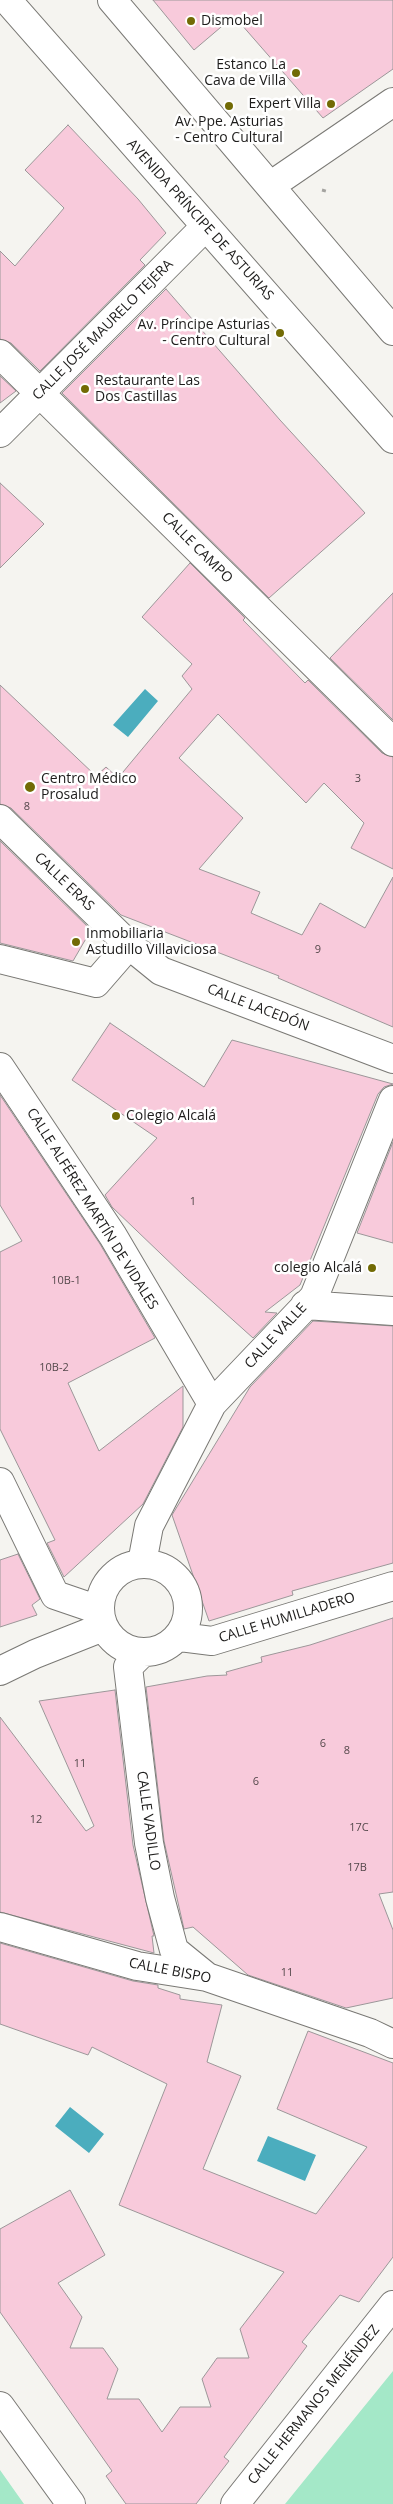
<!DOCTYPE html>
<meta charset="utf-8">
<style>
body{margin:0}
canvas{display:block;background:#f5f4f0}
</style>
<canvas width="393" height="2504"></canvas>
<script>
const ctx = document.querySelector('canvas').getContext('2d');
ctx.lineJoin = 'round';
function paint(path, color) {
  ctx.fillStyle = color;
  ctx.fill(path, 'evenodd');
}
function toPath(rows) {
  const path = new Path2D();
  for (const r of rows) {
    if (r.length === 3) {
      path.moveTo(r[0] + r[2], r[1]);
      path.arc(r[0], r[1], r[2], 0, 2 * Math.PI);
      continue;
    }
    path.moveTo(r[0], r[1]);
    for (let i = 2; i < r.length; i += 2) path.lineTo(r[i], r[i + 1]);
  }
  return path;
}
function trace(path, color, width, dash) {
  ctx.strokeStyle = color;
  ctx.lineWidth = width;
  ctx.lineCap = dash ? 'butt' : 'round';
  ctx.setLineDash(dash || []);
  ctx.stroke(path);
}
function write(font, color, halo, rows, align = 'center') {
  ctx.font = font + ' "Open Sans",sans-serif';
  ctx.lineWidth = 5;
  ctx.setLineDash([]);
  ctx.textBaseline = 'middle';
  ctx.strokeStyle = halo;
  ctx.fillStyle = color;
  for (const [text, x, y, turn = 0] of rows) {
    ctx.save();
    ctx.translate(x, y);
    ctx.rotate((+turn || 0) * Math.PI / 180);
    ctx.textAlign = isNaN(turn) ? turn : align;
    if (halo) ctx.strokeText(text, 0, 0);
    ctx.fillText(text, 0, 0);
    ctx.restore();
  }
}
paint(toPath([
 [393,2371,393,2504,285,2504],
 [0,2470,24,2504,0,2504]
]), '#a4e8c8');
paint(toPath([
 [145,689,158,701,128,737,113,725],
 [70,2107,104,2134,89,2153,55,2126],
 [268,2136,316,2155,305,2181,257,2161]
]), '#4badbe');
const building = toPath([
 [153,0,393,0,393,69,323,118,234,16,194,50,153,0],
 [68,125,138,199,166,233,140,260,145,265,40,371,11,343,0,339,0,251,15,266,64,208,25,170,68,125],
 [166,289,280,420,365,513,269,598,62,393,166,289],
 [0,376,16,391,0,403,0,376],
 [0,483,44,524,0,568,0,483],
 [190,563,245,618,243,620,305,683,308,680,382,753,393,757,393,869,351,848,364,823,324,783,306,803,218,714,179,758,243,818,199,869,260,892,251,913,302,935,320,903,365,928,393,877,393,1027,278,978,279,976,121,915,11,808,0,804,0,685,96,776,106,767,118,778,192,689,182,676,192,664,142,617,190,563],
 [393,593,393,720,330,658,393,593],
 [0,841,91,930,73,961,0,943,0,841],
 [110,1023,204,1087,232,1040,393,1084,384,1087,378,1094,300,1285,265,1312,277,1313,253,1338,185,1277,112,1207,105,1195,157,1138,72,1080,110,1023],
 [0,1095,100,1244,155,1338,68,1383,99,1451,183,1386,183,1427,143,1504,64,1577,47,1543,55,1540,0,1429,0,1252,22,1241,0,1205,0,1095],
 [393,1142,393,1243,357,1233,393,1142],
 [313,1321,393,1326,393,1563,292,1591,293,1595,209,1621,172,1515,250,1387,313,1321],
 [18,1554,40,1599,32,1605,37,1615,0,1627,0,1560,18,1554],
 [393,1618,393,1892,379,1894,393,1930,393,1998,346,2008,248,1975,193,1927,184,1929,164,1841,146,1687,207,1676,227,1675,226,1672,262,1662,261,1657,310,1645,393,1618],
 [115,1690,133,1845,154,1936,152,1936,154,1953,0,1912,0,1717,86,1831,94,1826,39,1701,115,1690],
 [0,1943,133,1981,158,1985,158,1988,180,1995,180,1999,222,2005,207,2062,241,2076,203,2169,316,2214,367,2147,277,2109,308,2031,393,2063,393,2257,359,2302,340,2295,302,2342,307,2346,224,2457,229,2461,196,2504,126,2504,106,2476,112,2471,0,2312,0,2229,70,2190,105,2255,58,2283,82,2317,70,2348,103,2348,118,2369,107,2399,139,2399,162,2432,180,2407,211,2407,202,2379,217,2358,249,2358,240,2329,284,2272,119,2205,167,2084,92,2047,88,2055,0,2024,0,1943]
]);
paint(building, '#f8cadb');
trace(building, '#9c9799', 1);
const minor = toPath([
 [7,0,393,439],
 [112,0,393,331],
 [270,186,393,102],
 [0,354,393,742],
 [0,433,205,227],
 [0,819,129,945,161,971,393,1059],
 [0,959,96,983,129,945],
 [0,1067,113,1236,212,1404],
 [305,1305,393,1311],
 [0,1482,55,1595,99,1610],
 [142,1563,149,1526,212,1404,314,1297,393,1100],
 [144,1608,44],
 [180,1637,212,1641,393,1586],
 [142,1653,128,1667,149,1843,160,1898,174,1950,206,1976],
 [0,1671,35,1654,103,1627],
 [0,1927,137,1966,207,1977,370,2033,393,2044],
 [0,2406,71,2504],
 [235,2504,393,2305]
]);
trace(minor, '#7a7975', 30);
trace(toPath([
 [322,190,329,192]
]), '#a4a3a0', 3, [4, 4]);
trace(minor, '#fff', 28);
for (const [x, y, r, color] of [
 [191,21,5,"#726b05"],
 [296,73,5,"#726b05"],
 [331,104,5,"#726b05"],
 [229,106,5,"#726b05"],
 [280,333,5,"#726b05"],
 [85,389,5,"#726b05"],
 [30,787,6,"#726b05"],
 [76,942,5,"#726b05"],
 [116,1116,5,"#726b05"],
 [372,1268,5,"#726b05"]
]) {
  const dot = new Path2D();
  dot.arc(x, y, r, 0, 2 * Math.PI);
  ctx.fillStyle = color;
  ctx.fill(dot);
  trace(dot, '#fff', 2);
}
write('11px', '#54484b', null, [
 ["3",358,779],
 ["8",27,807],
 ["9",318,950],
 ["1",193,1202],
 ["10B-1",66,1281],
 ["10B-2",54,1368],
 ["6",323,1744],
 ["8",347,1751],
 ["11",80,1764],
 ["6",256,1782],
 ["12",36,1820],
 ["17C",359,1828],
 ["17B",357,1868],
 ["11",287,1973]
]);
write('14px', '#1d1c1b', '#fff', [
 ["Dismobel",201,21],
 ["Estanco La",286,65,"right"],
 ["Cava de Villa",286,81,"right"],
 ["Expert Villa",321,104,"right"],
 ["Av. Ppe. Asturias",229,122,"center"],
 ["- Centro Cultural",229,138,"center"],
 ["Av. Príncipe Asturias",270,325,"right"],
 ["- Centro Cultural",270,341,"right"],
 ["Restaurante Las",95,381],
 ["Dos Castillas",95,397],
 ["Centro Médico",41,779],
 ["Prosalud",41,795],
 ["Inmobiliaria",86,934],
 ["Astudillo Villaviciosa",86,950],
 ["Colegio Alcalá",126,1116],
 ["colegio Alcalá",362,1268,"right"]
], 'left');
write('14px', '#1d1c1b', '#fff', [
 ["AVENIDA PRÍNCIPE DE ASTURIAS",200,220,48],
 ["CALLE JOSÉ MAURELO TEJERA",103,330,-45],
 ["CALLE CAMPO",197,548,45],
 ["CALLE ERAS",64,882,44],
 ["CALLE LACEDÓN",258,1008,21],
 ["CALLE ALFÉREZ MARTÍN DE VIDALES",92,1209,58],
 ["CALLE VALLE",276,1336,-47],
 ["CALLE HUMILLADERO",287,1618,-17],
 ["CALLE VADILLO",148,1821,82],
 ["CALLE BISPO",170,1971,11],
 ["CALLE HERMANOS MENÉNDEZ",314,2405,-51]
]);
</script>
